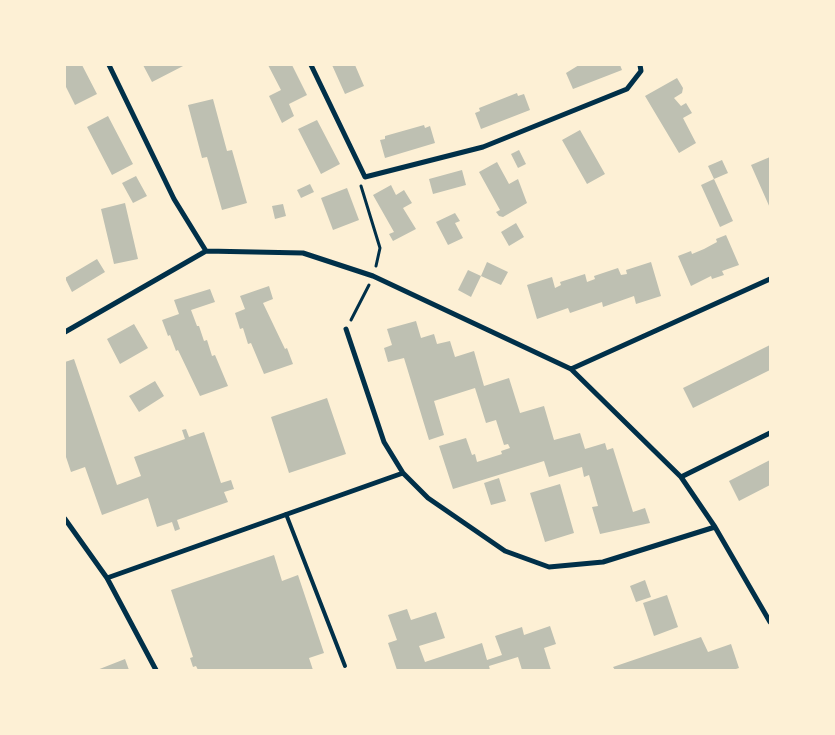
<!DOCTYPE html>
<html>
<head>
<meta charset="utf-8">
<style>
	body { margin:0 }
	#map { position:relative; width:835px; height:735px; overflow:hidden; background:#fdf0d5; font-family:"Libre Baskerville",serif }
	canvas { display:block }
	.frame { position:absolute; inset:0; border:66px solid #fdf0d5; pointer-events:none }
</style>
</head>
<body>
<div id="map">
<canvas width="835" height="735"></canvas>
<div class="frame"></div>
</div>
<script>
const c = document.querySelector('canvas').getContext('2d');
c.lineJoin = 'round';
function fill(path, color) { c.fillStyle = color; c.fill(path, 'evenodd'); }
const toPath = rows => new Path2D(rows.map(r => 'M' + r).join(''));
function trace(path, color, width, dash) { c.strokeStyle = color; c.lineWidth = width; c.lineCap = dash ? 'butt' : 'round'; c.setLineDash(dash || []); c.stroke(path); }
fill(toPath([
	[65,65,82,65,97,94,75,105,65,85],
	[143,65,185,65,152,82],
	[268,65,292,65,307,95,289,104,294,116,282,123,269,96,281,90],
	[332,65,355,65,364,86,345,94],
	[579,65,620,65,622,70,573,89,566,73],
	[677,78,683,88,682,93,674,98,681,106,686,103,692,113,683,118,696,143,679,153,645,96],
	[517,93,518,96,524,94,530,110,481,129,475,113,480,111,479,108],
	[213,99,227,151,232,150,247,203,222,210,207,157,202,158,188,105],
	[108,116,133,164,112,175,87,127],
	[317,120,340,164,321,174,298,129],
	[424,125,425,128,430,126,435,143,385,158,380,140,385,139,385,136],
	[580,130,605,174,587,184,562,140],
	[519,150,526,164,518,168,511,154],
	[770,157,770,208,751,165],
	[722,160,728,173,714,179,708,166],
	[497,162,509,184,518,179,527,203,503,217,499,216,496,212,500,210,479,172],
	[462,170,466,185,433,194,429,179],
	[136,176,147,196,133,203,122,183],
	[714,179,733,221,720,227,701,185],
	[310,184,314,192,301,198,297,190],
	[391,185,396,195,404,190,412,203,403,208,416,229,393,241,389,234,394,232,373,195],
	[347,188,359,220,333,230,321,198],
	[125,203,138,259,114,264,101,209],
	[283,204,286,216,275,219,272,206],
	[455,213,460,221,455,223,463,238,448,245,436,222],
	[516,223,524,237,509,246,501,232],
	[726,235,739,265,722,271,724,275,712,279,711,276,691,286,678,256,691,251,692,254,704,249,717,242,716,239],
	[97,259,105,272,72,292,65,278],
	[487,262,508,272,501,285,481,276,471,297,458,290,468,270,481,276],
	[651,262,661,296,636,304,634,296,603,307,602,302,570,313,568,308,537,319,527,285,552,277,555,288,561,285,560,282,585,274,587,282,595,279,594,276,618,268,621,275,627,274,626,270],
	[269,286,273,299,263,303,285,349,287,348,293,364,264,374,251,343,248,344,243,328,240,329,235,313,245,309,240,296],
	[210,289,215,302,191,310,197,326,199,326,204,341,207,340,212,356,215,355,228,386,200,396,178,350,176,351,170,335,168,336,162,320,179,314,174,300],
	[416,321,421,338,434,334,437,344,450,341,455,357,474,351,484,386,509,378,520,413,544,406,554,440,580,433,585,449,605,443,607,450,613,448,633,512,645,508,650,523,600,534,592,507,598,506,589,475,584,477,582,467,549,477,544,461,453,489,439,446,466,438,472,455,475,454,477,462,502,454,501,451,510,448,508,444,504,445,496,420,486,423,475,388,434,401,444,435,429,440,404,358,388,362,384,348,392,345,387,329],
	[134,324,148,348,120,364,107,339],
	[770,345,770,370,693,408,683,388],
	[74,359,117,485,141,476,134,457,185,439,182,430,186,429,189,437,204,432,221,483,231,480,234,489,224,492,228,502,177,520,180,529,175,531,172,522,157,527,148,498,102,515,85,467,71,472,65,454,65,362],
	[155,381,164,396,139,412,129,396],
	[327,398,346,454,289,473,271,417],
	[770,460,770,485,739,501,729,481],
	[499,478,506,501,491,505,484,483],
	[560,484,574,533,545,542,530,493],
	[274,555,282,581,298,575,324,653,309,658,313,670,198,670,196,666,193,667,190,658,193,657,171,590],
	[645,580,651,597,636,602,630,586],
	[667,595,678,627,654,636,643,603],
	[407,609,411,620,436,612,445,638,419,646,425,662,482,643,487,660,502,655,495,636,522,627,524,635,550,626,556,644,544,648,551,670,522,670,518,657,489,666,490,670,397,670,388,643,397,640,388,615],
	[701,637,708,652,731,644,739,668,733,670,615,670,613,667],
	[125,659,129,670,97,670]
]), '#bec0b2');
trace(toPath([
	[361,186,380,248,376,266],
	[351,320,369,285]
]), '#003049', 3);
trace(toPath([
	[286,514,345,666]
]), '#003049', 4);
trace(toPath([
	[109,65,174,199,206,251],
	[311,65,365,177,483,147,627,89,641,71,640,65],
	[346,329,384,442,403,473,428,498,505,551,549,567,603,562,715,527],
	[65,332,206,251,303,253,373,276,571,369,681,477,715,527,770,622],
	[571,369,770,279],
	[681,477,770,433],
	[65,519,107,578,156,670],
	[107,578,403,473]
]), '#003049', 5);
</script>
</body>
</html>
